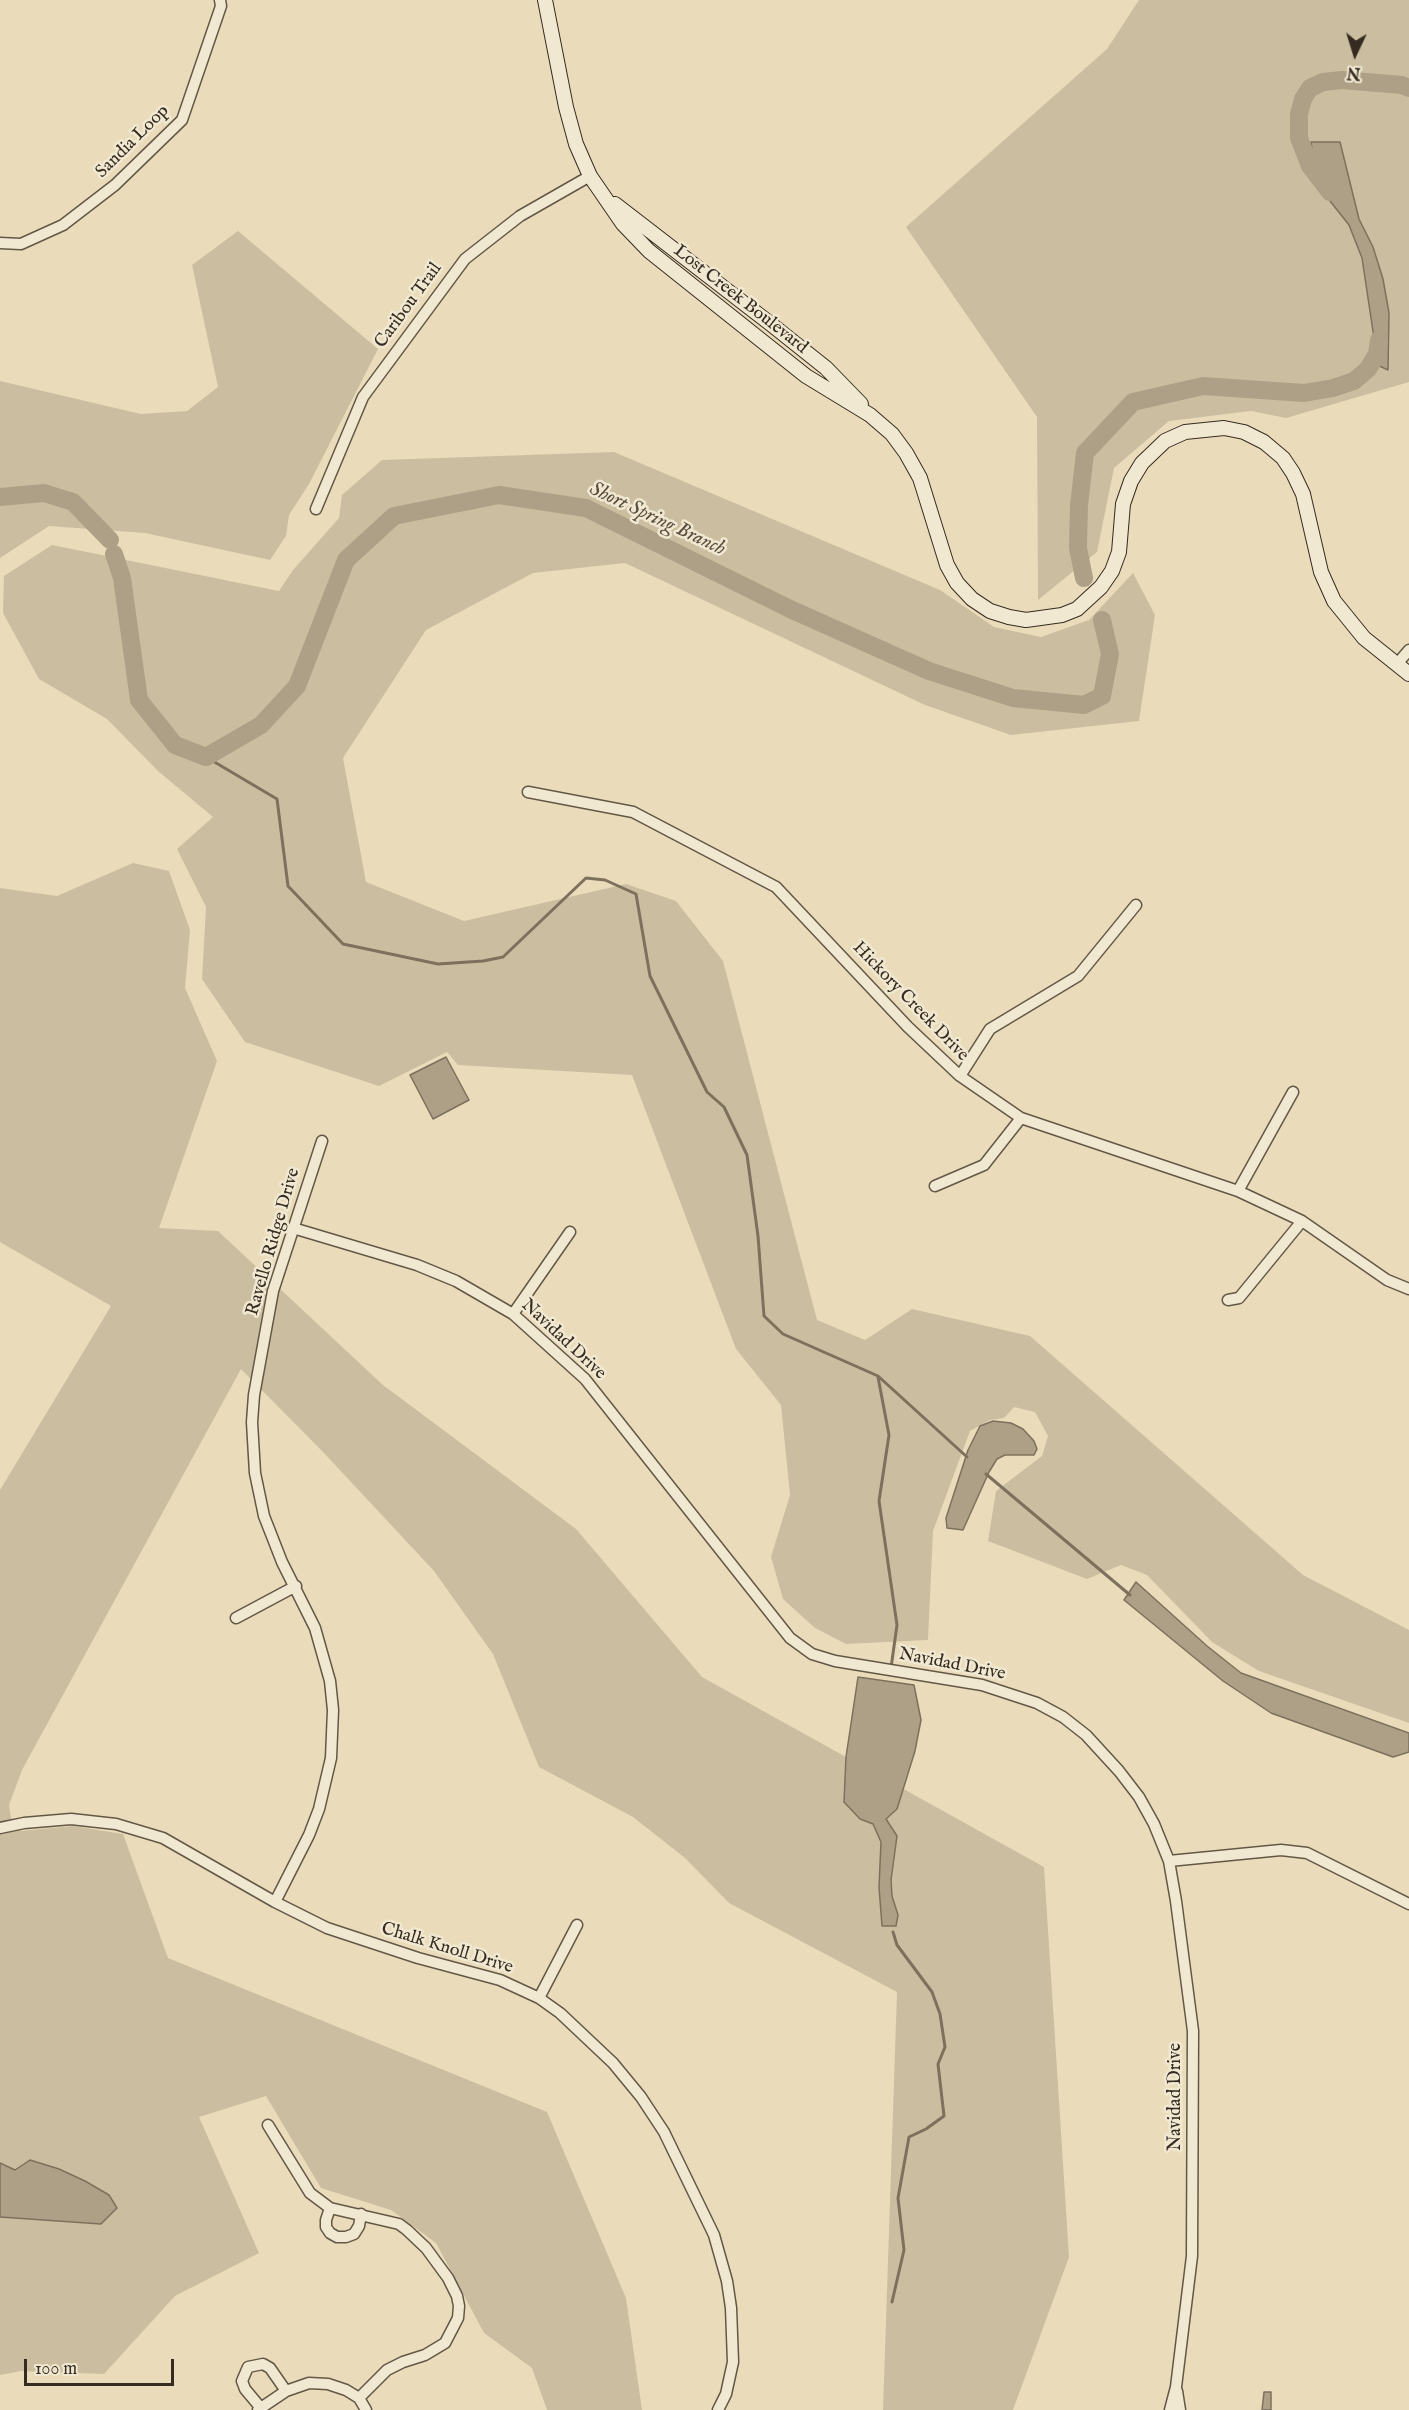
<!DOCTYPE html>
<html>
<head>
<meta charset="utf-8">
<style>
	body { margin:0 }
	#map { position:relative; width:1409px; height:2410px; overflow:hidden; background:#eadcba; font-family:"IM FELL English",serif }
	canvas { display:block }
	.north { position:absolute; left:1325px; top:24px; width:60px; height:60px; -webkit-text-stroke:4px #f1e8d2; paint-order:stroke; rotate:184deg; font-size:16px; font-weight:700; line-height:24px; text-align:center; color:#362b20 }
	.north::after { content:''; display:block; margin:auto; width:21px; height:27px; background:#362b20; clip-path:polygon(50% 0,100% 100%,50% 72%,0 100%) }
	.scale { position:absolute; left:24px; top:2359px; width:150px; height:27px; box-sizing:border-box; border:3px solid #362b20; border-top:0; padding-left:8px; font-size:18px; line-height:21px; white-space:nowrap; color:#362b20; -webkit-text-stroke:4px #f1e8d2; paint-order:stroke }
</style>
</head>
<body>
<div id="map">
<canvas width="1409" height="2410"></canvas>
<div class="north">N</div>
<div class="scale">100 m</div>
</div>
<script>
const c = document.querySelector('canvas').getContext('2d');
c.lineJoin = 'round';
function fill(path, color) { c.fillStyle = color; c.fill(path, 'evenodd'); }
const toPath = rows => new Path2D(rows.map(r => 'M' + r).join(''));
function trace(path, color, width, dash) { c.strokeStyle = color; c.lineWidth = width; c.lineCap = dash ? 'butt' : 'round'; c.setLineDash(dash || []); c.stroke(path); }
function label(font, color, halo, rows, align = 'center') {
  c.font = font + ' "IM FELL English",serif'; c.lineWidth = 5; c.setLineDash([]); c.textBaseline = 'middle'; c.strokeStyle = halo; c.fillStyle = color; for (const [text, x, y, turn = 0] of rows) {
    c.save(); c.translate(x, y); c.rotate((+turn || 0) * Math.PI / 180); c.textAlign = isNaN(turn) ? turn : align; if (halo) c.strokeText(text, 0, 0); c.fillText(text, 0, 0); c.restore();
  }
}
fill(toPath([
	[1139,0,1409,0,1409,382,1286,418,1251,411,1169,421,1114,468,1097,552,1038,600,1037,417,906,227,1107,49],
	[238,231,378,349,309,484,289,515,286,536,270,560,145,533,49,526,0,558,0,381,141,414,187,411,218,387,192,265],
	[614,452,940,590,994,627,1041,637,1089,620,1133,573,1155,615,1139,721,1011,735,925,705,625,563,533,573,426,630,343,758,366,882,464,921,626,884,676,901,723,961,817,1320,865,1340,912,1309,1030,1336,1303,1575,1409,1630,1409,1723,1259,1671,1212,1642,1147,1575,1121,1565,1087,1579,988,1541,996,1491,1042,1456,1048,1436,1035,1412,1014,1407,1004,1418,990,1420,970,1431,933,1531,928,1640,846,1644,815,1628,783,1599,771,1557,790,1495,781,1405,736,1349,632,1075,458,1065,447,1052,379,1086,245,1042,202,979,206,907,177,849,213,817,158,771,107,719,39,679,3,613,4,576,52,545,279,591,293,570,339,518,342,495,382,460],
	[133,863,169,871,190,930,185,988,217,1061,159,1228,218,1231,383,1385,576,1529,702,1677,1044,1867,1069,2257,1013,2410,883,2410,897,1992,729,1903,685,1858,633,1817,539,1767,493,1654,434,1571,323,1452,241,1369,22,1770,9,1805,11,1818,21,1831,73,1826,123,1834,168,1958,547,2112,626,2298,642,2410,547,2410,532,2368,484,2333,436,2243,391,2210,321,2188,266,2096,199,2117,259,2253,175,2296,104,2374,21,2371,0,2375,0,1490,111,1306,0,1242,0,888,57,896]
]), '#cbbea0');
const water = toPath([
	[1311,142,1340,142,1359,219,1373,247,1383,279,1389,313,1388,370,1371,362,1374,338,1362,258,1349,225,1330,201,1315,172,1311,142],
	[446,1057,469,1100,433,1119,410,1075,446,1057],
	[993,1421,1011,1423,1023,1429,1034,1441,1037,1449,1034,1455,1005,1455,997,1459,989,1472,963,1530,947,1528,946,1518,968,1450,980,1426,993,1421],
	[1136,1582,1207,1646,1241,1673,1409,1733,1409,1752,1393,1757,1271,1713,1223,1681,1124,1600,1136,1582],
	[858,1677,914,1685,921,1720,915,1751,897,1809,886,1819,897,1836,891,1880,892,1896,898,1915,896,1926,882,1926,879,1887,881,1842,873,1824,860,1819,844,1802,846,1757,858,1677],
	[30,2160,59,2169,85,2181,109,2195,117,2208,101,2224,0,2217,0,2163,15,2170,30,2160],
	[1264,2392,1271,2392,1271,2410,1262,2410,1264,2392]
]);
fill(water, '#ada086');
trace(water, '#7d715d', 1.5);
trace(toPath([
	[206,757,277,799,288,886,343,944,438,964,483,961,503,957,586,878,605,880,636,894,650,976,707,1092,724,1107,747,1155,758,1236,764,1316,783,1334,878,1376,967,1457],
	[878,1377,889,1435,879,1501,897,1625,891,1668],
	[986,1474,1130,1595],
	[892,2302,904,2250,898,2198,909,2137,926,2129,944,2116,938,2064,945,2047,940,2014,932,1992,897,1945,893,1932]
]), '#7d715d', 3);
trace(toPath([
	[1330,192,1310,166,1299,138,1299,114,1303,99,1310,88,1323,82,1342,80,1402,85,1409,88],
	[0,497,44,493,73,502,110,540],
	[114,554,122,578,139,700,175,745,206,757,261,725,297,686,346,560,394,516,499,495,586,508,790,609,929,671,1013,698,1084,705,1102,696,1110,654,1102,620],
	[1084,578,1078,548,1079,505,1085,453,1133,402,1203,386,1304,393,1333,388,1354,381,1368,369,1377,354,1379,340]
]), '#ada086', 18);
const street = toPath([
	[0,243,21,244,63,225,115,185,182,120,221,6,220,0],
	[316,509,363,397,465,259,520,216,590,176],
	[1397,664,1409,650],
	[528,792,633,812,776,887,908,1027,960,1076,1021,1118,1238,1191,1302,1221,1387,1280,1409,1289],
	[960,1076,990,1029,1078,976,1136,905],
	[935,1186,984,1165,1021,1118],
	[1238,1191,1293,1092],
	[293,1228,417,1265,456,1281,513,1314,585,1379,790,1638,812,1654,835,1661,982,1685,1037,1703,1063,1717,1086,1735,1119,1771,1139,1797,1154,1824,1169,1861,1176,1901,1193,2031,1192,2256,1176,2387,1170,2410],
	[1228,1300,1239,1298,1302,1221],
	[513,1314,570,1232],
	[236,1618,296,1586],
	[0,1828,24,1823,71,1819,116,1824,163,1838,275,1902,327,1928,418,1958,500,1980,539,1998,560,2013,613,2063,641,2097,664,2132,714,2235,727,2281,731,2308,733,2362,726,2394,718,2410],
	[1169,1861,1281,1850,1307,1853,1409,1904],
	[275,1902,309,1835,319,1809,331,1758,333,1710,330,1681,315,1628,282,1562,264,1516,255,1473,252,1422,254,1395,273,1291,322,1141],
	[539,1998,577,1925],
	[268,2125,310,2193,330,2208,399,2224,407,2230,426,2248,448,2278,457,2296,459,2306,458,2318,445,2343,425,2355,403,2362,387,2370,359,2398],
	[330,2208,326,2220,326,2227,330,2233,337,2237,346,2237,354,2234,359,2226,361,2214],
	[1177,2391,1180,2410],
	[260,2407,245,2389,242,2381,248,2367,263,2364,270,2368,286,2391],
	[258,2410,286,2391,309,2383,328,2384,346,2390,359,2398,366,2410]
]);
const secondary = toPath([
	[545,0,566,107,576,144,590,176,623,224,649,251,806,376,870,415,892,434,906,453,920,478,947,565,957,583,972,599,990,611,1009,617,1026,620,1062,615,1077,609,1101,587,1112,571,1119,552,1123,504,1131,481,1142,463,1165,441,1185,432,1224,428,1244,432,1264,442,1283,458,1293,473,1303,494,1321,572,1334,601,1364,638,1409,674],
	[615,204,772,325,826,368,861,404]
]);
trace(street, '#635746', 13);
trace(secondary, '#362b20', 16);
trace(street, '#f1e8d2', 10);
trace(secondary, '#f1e8d2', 14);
label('18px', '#362b20', '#f1e8d2', [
	["Sandia Loop",133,142,-45],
	["Lost Creek Boulevard",740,300,38],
	["Caribou Trail",409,306,-54],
	["Hickory Creek Drive",910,1002,46],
	["Ravello Ridge Drive",274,1242,-74],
	["Navidad Drive",563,1340,43],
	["Navidad Drive",952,1665,11],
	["Chalk Knoll Drive",447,1949,17],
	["Navidad Drive",1176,2097,-90]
]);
label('italic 20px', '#5a4e3f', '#f1e8d2', [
	["Short Spring Branch",657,520,25]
]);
</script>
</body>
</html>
